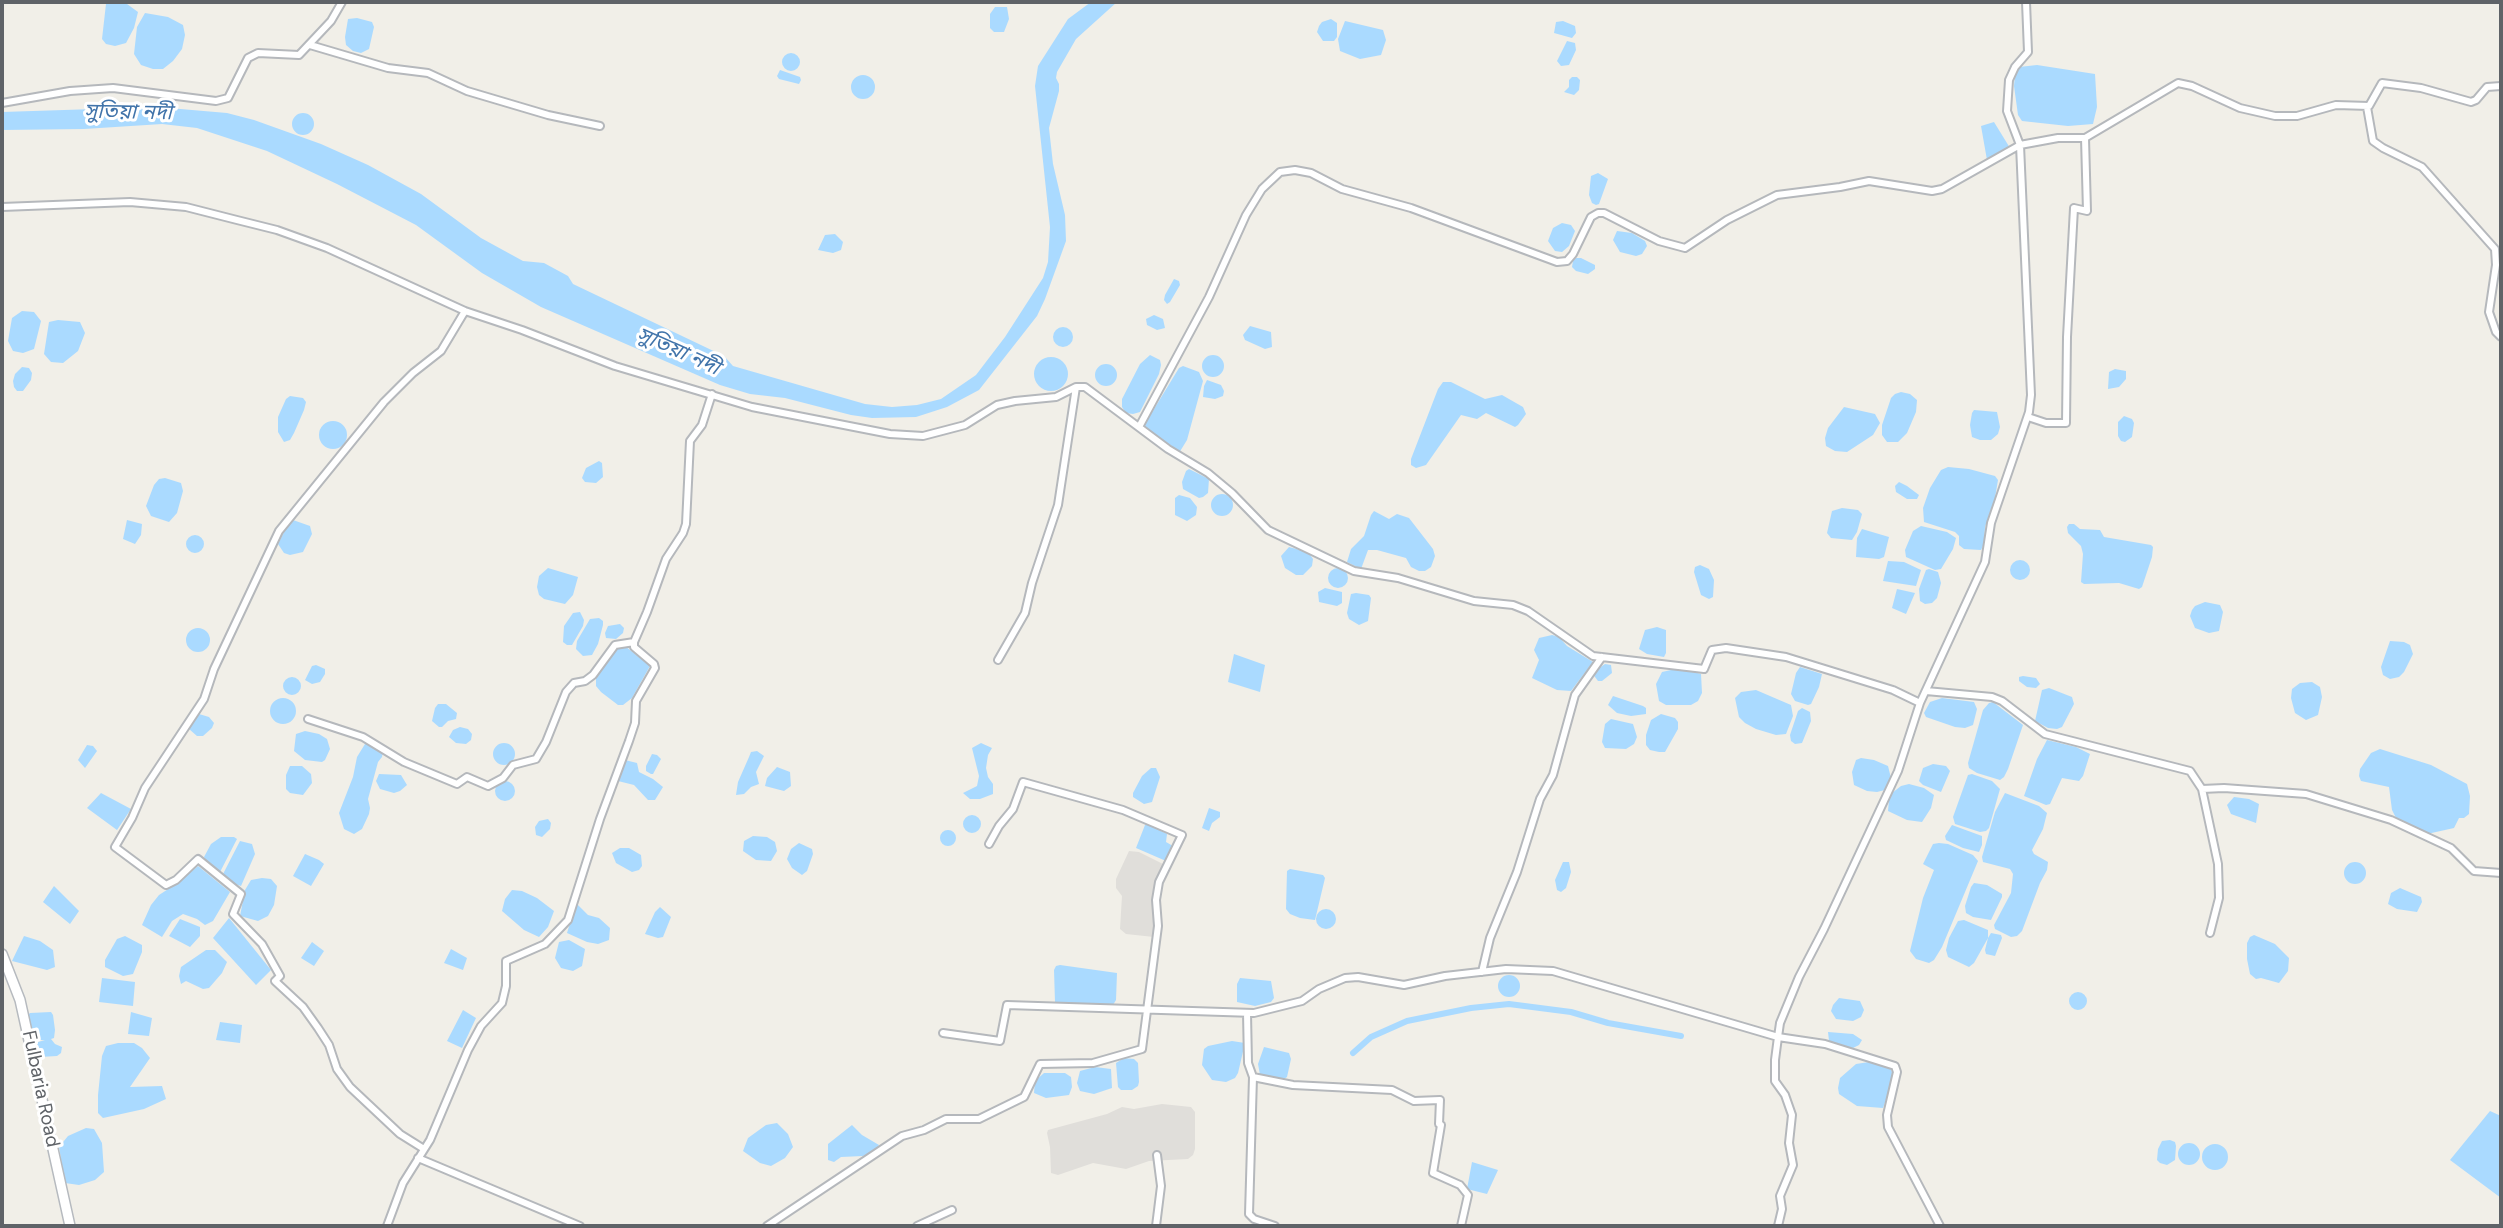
<!DOCTYPE html>
<html>
<head>
<meta charset="utf-8">
<style>
	body { margin:0 }
	#map { position:relative; width:2503px; height:1228px; overflow:hidden; background:#f1efe8; font-family:"DM Sans",sans-serif }
	canvas { display:block }
	.frame { position:absolute; inset:0; border:4px solid #5f6368; pointer-events:none }
</style>
</head>
<body>
<div id="map">
<canvas width="2503" height="1228"></canvas>
<div class="frame"></div>
</div>
<script>
const c = document.querySelector('canvas').getContext('2d');
c.lineJoin = 'round';
function fill(path, color) { c.fillStyle = color; c.fill(path, 'evenodd'); }
const toPath = rows => new Path2D(rows.map(r => 'M' + r).join(''));
function trace(path, color, width, dash) { c.strokeStyle = color; c.lineWidth = width; c.lineCap = dash ? 'butt' : 'round'; c.setLineDash(dash || []); c.stroke(path); }
function label(font, color, halo, rows, align = 'center') {
  c.font = font + ' "DM Sans","Noto Sans Bengali",sans-serif'; c.lineWidth = 6; c.setLineDash([]); c.textBaseline = 'middle'; c.strokeStyle = halo; c.fillStyle = color; for (const [text, x, y, turn = 0] of rows) {
    c.save(); c.translate(x, y); c.rotate((+turn || 0) * Math.PI / 180); c.textAlign = isNaN(turn) ? turn : align; if (halo) c.strokeText(text, 0, 0); c.fillText(text, 0, 0); c.restore();
  }
}
fill(toPath([
	[1129,851,1139,852,1165,865,1158,876,1154,904,1154,937,1126,934,1120,929,1122,896,1116,888,1116,879],
	[1162,1104,1191,1107,1195,1112,1195,1149,1193,1155,1188,1159,1149,1161,1126,1169,1093,1163,1058,1175,1051,1173,1050,1147,1047,1133,1048,1130,1107,1114,1122,1107,1134,1109]
]), '#e0deda');
fill(toPath([
	[111,2,127,4,138,12,134,28,126,43,115,46,106,44,102,39,106,4],
	[1091,2,1117,2,1076,39,1057,72,1056,78,1059,84,1059,91,1049,128,1053,164,1065,215,1066,241,1045,299,1037,316,979,390,947,407,916,417,872,418,851,415,785,398,750,394,720,385,541,307,482,273,416,225,337,184,267,151,197,128,162,124,84,129,2,130,2,112,157,107,227,113,254,120,321,144,368,165,421,194,481,238,523,261,544,263,568,276,573,284,724,356,733,366,865,404,892,407,917,405,941,399,976,375,1005,337,1043,278,1048,262,1050,227,1035,86,1038,66,1068,19],
	[995,7,1007,7,1009,19,1004,32,994,32,990,28,990,14],
	[145,13,168,17,183,25,185,35,182,49,173,61,163,69,153,69,141,65,134,54,137,27],
	[357,18,372,22,374,27,369,49,361,53,353,51,346,45,345,37,348,19],
	[1331,19,1337,23,1337,37,1334,41,1323,41,1317,32,1319,26,1322,22],
	[1345,21,1383,30,1386,40,1381,55,1360,59,1340,51,1338,39],
	[1563,21,1575,26,1576,33,1572,38,1554,33,1556,22],
	[1567,41,1575,43,1576,50,1569,65,1561,66,1557,61],
	'782 62a9 9 0 1 1 18 0a9 9 0 1 1-18 0Z',
	[2037,65,2095,74,2097,107,2093,124,2068,126,2022,121,2018,115,2014,86,2015,75,2019,67],
	[780,70,800,77,801,80,799,84,779,79,777,76],
	'851 87a12 12 0 1 1 24 0a12 12 0 1 1-24 0Z',
	[1572,77,1577,77,1580,80,1579,90,1574,95,1564,92,1569,87,1569,80],
	'292 124a11 11 0 1 1 22 0a11 11 0 1 1-22 0Z',
	[1994,122,2010,148,1987,160,1981,126],
	[1598,173,1608,179,1599,204,1596,205,1592,203,1589,195,1591,176],
	[1562,223,1571,225,1575,231,1569,246,1562,252,1555,251,1548,241,1553,228],
	[1617,231,1632,233,1645,241,1647,246,1642,254,1636,256,1620,252,1613,240],
	[835,234,843,242,841,250,833,253,818,250,825,235],
	[1576,258,1581,258,1595,265,1595,269,1588,274,1576,271,1572,267,1573,261],
	[1174,279,1179,281,1180,285,1170,302,1167,304,1164,300,1165,295],
	[22,311,34,312,41,321,34,349,23,353,13,351,8,341,12,318],
	[1154,315,1163,319,1165,328,1157,330,1147,325,1146,319],
	[58,320,80,322,85,333,78,351,63,363,51,362,44,354,49,322],
	[1250,326,1271,332,1272,347,1265,349,1245,340,1243,335],
	'1053 337a10 10 0 1 1 20 0a10 10 0 1 1-20 0Z',
	[1150,355,1160,360,1161,365,1159,374,1140,412,1133,414,1126,413,1122,407,1122,399,1140,364],
	'1202 366a11 11 0 1 1 22 0a11 11 0 1 1-22 0Z',
	'1034 374a17 17 0 1 1 34 0a17 17 0 1 1-34 0Z',
	'1095 375a11 11 0 1 1 22 0a11 11 0 1 1-22 0Z',
	[1183,366,1199,372,1203,381,1187,440,1179,453,1143,427,1179,368],
	[22,367,29,368,32,373,31,380,23,391,17,391,14,387,13,381,15,374],
	[2115,369,2126,371,2126,379,2119,387,2108,389,2109,372],
	[1207,380,1221,385,1224,391,1223,396,1215,399,1203,397,1204,386],
	[1443,382,1451,382,1485,399,1502,395,1523,407,1526,414,1518,425,1515,427,1486,413,1477,419,1461,415,1426,465,1416,468,1411,465,1411,459,1438,389],
	[1901,392,1910,394,1917,400,1916,412,1907,433,1898,442,1887,442,1882,435,1882,425,1891,398,1895,394],
	[290,396,303,398,306,402,304,410,294,433,290,440,284,442,278,432,278,417,286,399],
	[1844,407,1875,414,1880,423,1873,435,1847,452,1835,451,1826,446,1825,438,1828,428],
	[1974,410,1997,412,2000,427,1998,434,1991,440,1980,440,1972,437,1970,425,1972,413],
	[2124,416,2132,419,2134,423,2132,437,2125,442,2121,441,2118,436,2118,422],
	'319 435a14 14 0 1 1 28 0a14 14 0 1 1-28 0Z',
	[599,461,602,463,603,477,596,483,585,482,582,478,586,468],
	[1948,467,1969,469,1995,476,1998,480,1995,498,1985,527,1984,544,1981,550,1964,549,1959,545,1959,536,1955,532,1924,522,1923,508,1930,488,1941,470],
	[1189,469,1209,479,1208,493,1203,497,1199,498,1183,489,1182,482,1186,471],
	[165,478,181,483,183,491,177,513,169,522,151,516,146,506,154,485,159,479],
	[1899,482,1907,486,1919,495,1917,499,1907,499,1896,492,1895,486],
	'1211 505a11 11 0 1 1 22 0a11 11 0 1 1-22 0Z',
	[1179,495,1190,498,1197,507,1196,515,1187,521,1175,515,1175,498],
	[1842,508,1858,510,1862,514,1857,532,1852,540,1831,538,1827,533,1832,511],
	[1374,511,1389,519,1397,514,1409,518,1433,549,1435,556,1431,567,1425,571,1419,571,1411,567,1406,558,1377,550,1368,550,1361,569,1347,562,1351,549,1364,536,1371,515],
	[127,520,142,524,141,535,135,544,123,539],
	[293,520,310,526,312,534,303,552,290,555,284,553,278,544,286,528],
	[2069,524,2074,524,2080,529,2100,530,2104,537,2151,545,2153,547,2152,557,2142,587,2139,589,2119,583,2084,584,2081,582,2083,554,2081,546,2068,533,2067,527],
	[1921,526,1947,532,1956,538,1953,549,1941,569,1935,570,1906,557,1905,550,1913,531],
	[1862,529,1889,537,1884,557,1879,559,1856,557,1857,538],
	'186 544a9 9 0 1 1 18 0a9 9 0 1 1-18 0Z',
	[1289,547,1308,552,1313,559,1312,566,1303,575,1296,575,1285,568,1281,556],
	'2010 570a10 10 0 1 1 20 0a10 10 0 1 1-20 0Z',
	[1888,561,1904,562,1921,570,1916,586,1883,581],
	[1700,565,1709,569,1714,580,1713,597,1709,599,1701,595,1694,572,1695,567],
	[548,568,578,577,573,595,565,604,544,599,539,595,537,587,539,576],
	'1328 578a10 10 0 1 1 20 0a10 10 0 1 1-20 0Z',
	[1929,569,1938,572,1941,583,1937,598,1932,603,1925,604,1920,601,1919,589,1926,570],
	[1325,588,1342,592,1342,603,1337,606,1319,602,1318,592],
	[1897,589,1915,593,1906,614,1892,608],
	[1356,593,1369,595,1371,598,1368,621,1359,625,1349,619,1347,613,1351,594],
	[2205,602,2220,605,2223,612,2219,631,2209,633,2195,628,2190,616,2192,610,2195,606],
	[580,612,584,620,583,626,572,645,567,645,563,642,564,626,573,613],
	[599,618,603,621,603,625,598,644,592,655,583,656,576,649,577,641,590,619],
	[620,624,624,628,623,633,616,639,606,638,605,633,608,626],
	[1657,627,1666,630,1666,653,1664,657,1647,654,1639,649,1645,630],
	'186 640a12 12 0 1 1 24 0a12 12 0 1 1-24 0Z',
	[1552,635,1559,637,1567,646,1593,662,1571,691,1557,690,1532,678,1539,660,1534,650,1539,638],
	[2390,641,2404,642,2410,645,2413,654,2404,672,2399,677,2390,679,2383,675,2381,667],
	[625,646,650,666,632,698,623,705,618,705,601,692,596,686,596,678,597,673,616,648],
	[1234,654,1265,665,1260,692,1228,682],
	[1605,664,1611,665,1612,673,1602,681,1598,681,1592,673],
	[316,665,325,669,325,674,320,682,312,684,305,680,312,666],
	[1800,667,1822,674,1819,687,1811,704,1808,705,1795,701,1791,694,1796,673],
	[1680,668,1701,674,1702,693,1698,701,1691,705,1666,705,1659,701,1656,684,1662,672],
	[2023,676,2036,678,2040,684,2036,688,2027,687,2019,681,2019,677],
	'283 686a9 9 0 1 1 18 0a9 9 0 1 1-18 0Z',
	[2312,682,2320,687,2322,697,2318,715,2306,720,2295,713,2291,698,2292,689,2300,683],
	[2049,688,2072,697,2074,704,2062,727,2057,729,2048,728,2035,721,2042,690],
	[1756,690,1791,705,1793,716,1786,734,1776,735,1756,729,1745,723,1739,717,1735,698,1741,692],
	[1613,696,1643,706,1646,708,1646,714,1631,716,1617,713,1608,705],
	[1942,698,1974,702,1977,709,1973,725,1965,728,1955,727,1926,717,1924,713,1930,702],
	'270 711a13 13 0 1 1 26 0a13 13 0 1 1-26 0Z',
	[1993,702,2023,725,2008,769,2004,777,2000,780,1977,773,1969,768,1968,763,1983,710,1989,703],
	[438,704,446,704,457,713,456,719,448,721,442,727,439,727,432,721,435,708],
	[1802,708,1810,712,1811,721,1802,743,1795,744,1791,741,1790,735,1798,711],
	[199,714,209,717,214,723,212,728,203,736,197,736,189,729],
	[1661,714,1675,718,1678,722,1678,729,1665,752,1659,752,1650,750,1646,745,1646,735,1651,720],
	[1611,719,1633,724,1637,737,1634,744,1626,749,1605,748,1602,742,1605,724],
	[460,727,468,729,472,734,471,740,466,744,456,743,449,737,453,730],
	[305,731,319,734,327,739,330,749,325,760,322,762,305,760,294,751,296,734],
	[2047,740,2076,747,2090,754,2083,776,2079,781,2062,778,2050,804,2046,805,2024,796,2037,759],
	'493 754a11 11 0 1 1 22 0a11 11 0 1 1-22 0Z',
	[981,743,992,748,988,755,986,768,988,777,993,784,993,794,980,799,970,799,963,793,977,786,979,776,972,748],
	[365,744,371,744,383,752,382,757,378,762,368,799,370,808,369,814,362,829,354,834,344,829,339,813,353,777,357,757],
	[87,745,93,746,97,751,85,768,78,760],
	[2380,749,2431,765,2467,784,2470,796,2469,814,2464,818,2459,818,2454,828,2427,834,2396,818,2392,810,2389,787,2361,781,2359,776,2360,769,2371,753],
	[757,751,764,756,756,772,759,784,751,787,744,794,736,795,738,782,749,757,751,752],
	[652,754,657,755,661,759,653,774,651,774,646,771,646,766],
	[1861,758,1874,760,1888,766,1891,778,1885,790,1877,792,1867,791,1854,785,1852,772,1856,760],
	[625,760,637,763,639,772,653,779,663,787,655,800,648,800,634,785,618,781],
	[1933,764,1946,766,1950,771,1941,792,1923,785,1919,781,1923,768],
	[290,766,302,766,311,774,312,783,303,795,290,793,286,789,286,775],
	[777,767,790,772,791,786,784,791,765,786,767,778],
	[1151,768,1156,768,1160,777,1152,802,1144,804,1133,797,1133,793,1142,776],
	[379,774,401,775,407,785,400,791,394,793,380,789,376,781],
	[1972,774,1992,781,2000,789,1989,828,1986,831,1980,832,1955,824,1953,817,1968,775],
	'495 791a10 10 0 1 1 20 0a10 10 0 1 1-20 0Z',
	[1909,784,1924,788,1934,795,1931,808,1922,822,1907,820,1888,811,1889,800,1892,793,1901,786],
	[101,793,131,809,117,830,87,808],
	[2005,793,2039,806,2047,813,2043,829,2032,850,2034,854,2048,862,2047,870,2040,883,2022,931,2017,936,2011,937,1995,929,1994,925,2011,893,2013,874,2010,869,1983,862,1982,857,1995,812],
	[2234,797,2249,799,2259,804,2256,823,2231,814,2227,805],
	[1209,808,1220,812,1220,817,1212,823,1209,831,1202,828],
	'963 824a9 9 0 1 1 18 0a9 9 0 1 1-18 0Z',
	[548,819,551,823,550,829,542,837,536,835,535,827,539,821],
	[1148,824,1167,834,1166,842,1173,846,1166,861,1136,848,1145,825],
	[1952,825,1982,836,1982,845,1979,852,1963,848,1946,840,1945,836],
	'940 838a8 8 0 1 1 16 0a8 8 0 1 1-16 0Z',
	[753,836,767,837,775,842,777,851,771,861,756,860,743,851,744,841],
	[221,837,234,837,237,839,219,874,208,866,204,857,211,844],
	[240,841,252,844,255,854,241,886,232,883,223,874],
	[799,843,812,849,813,854,807,871,802,875,792,868,787,859,791,849],
	[1939,843,1948,844,1973,855,1978,861,1942,947,1934,960,1929,963,1916,959,1910,951,1923,898,1934,870,1923,864,1933,844],
	[620,848,629,848,641,855,642,866,639,870,632,872,616,863,612,853],
	[305,854,319,860,324,864,311,886,293,876],
	'2344 873a11 11 0 1 1 22 0a11 11 0 1 1-22 0Z',
	[1563,862,1569,862,1571,872,1566,888,1561,892,1557,890,1555,880],
	[198,866,230,892,213,921,205,925,197,919,183,914,172,921,162,937,142,925,151,905,159,895,176,884],
	[1290,869,1323,875,1325,878,1315,920,1300,918,1290,914,1286,909,1287,871],
	[262,878,271,879,277,886,274,905,268,916,258,921,240,916,245,890,251,880],
	[1974,883,1987,885,2002,894,2002,897,1991,920,1973,917,1966,913,1965,906,1971,887],
	[54,886,79,911,70,924,43,902],
	[2400,888,2421,897,2422,902,2417,912,2397,909,2388,904,2391,893],
	[512,890,522,891,537,898,554,911,548,927,539,937,524,930,502,911,505,899],
	[576,903,588,915,599,918,610,928,609,940,598,944,587,942,567,933],
	[660,907,671,917,663,937,658,938,645,934,655,912],
	'1316 919a10 10 0 1 1 20 0a10 10 0 1 1-20 0Z',
	[229,918,271,970,256,985,213,938],
	[180,919,200,927,200,936,190,947,169,936],
	[1964,920,1988,930,1988,938,1991,933,2001,935,2002,938,1995,956,1986,954,1985,950,1988,938,1974,963,1969,967,1948,957,1946,950,1949,938,1958,921],
	[2254,935,2275,944,2289,958,2288,971,2279,983,2261,978,2256,979,2250,974,2247,959,2247,943,2250,937],
	[24,936,40,941,53,950,55,967,47,970,12,961],
	[125,936,142,945,142,952,133,974,123,976,105,967,105,960,117,939],
	[569,940,585,949,582,966,573,971,561,968,555,958,559,942],
	[312,942,324,951,314,966,301,958],
	[451,949,467,958,463,970,444,963],
	[206,950,215,950,227,962,222,973,209,988,203,989,186,981,181,984,179,976,181,967],
	[1060,965,1117,973,1116,1000,1113,1005,1057,1004,1055,1002,1054,970,1056,966],
	'1498 986a11 11 0 1 1 22 0a11 11 0 1 1-22 0Z',
	[102,978,135,982,133,1006,99,1002],
	[1240,978,1271,981,1274,998,1271,1002,1255,1006,1237,1002,1237,984],
	'2069 1001a9 9 0 1 1 18 0a9 9 0 1 1-18 0Z',
	[1839,998,1860,1001,1864,1010,1861,1017,1853,1021,1836,1019,1831,1011,1833,1005],
	[463,1010,476,1018,462,1048,447,1041],
	[51,1012,53,1015,55,1030,54,1038,51,1039,55,1044,62,1047,61,1053,57,1056,40,1057,35,1055,32,1048,38,1042,45,1040,35,1040,26,1017,30,1013],
	[131,1012,152,1018,149,1036,128,1034],
	[220,1022,242,1025,240,1043,216,1040],
	[1828,1032,1853,1034,1862,1040,1859,1045,1853,1048,1846,1047,1829,1041],
	[1232,1041,1245,1043,1238,1073,1235,1078,1226,1082,1212,1080,1202,1065,1204,1049,1208,1046],
	[118,1043,134,1043,142,1048,150,1058,130,1087,162,1086,166,1099,144,1109,103,1118,98,1113,98,1095,102,1056,106,1046],
	[1264,1047,1289,1053,1291,1059,1287,1077,1284,1079,1260,1075,1258,1064],
	[1124,1058,1134,1059,1138,1063,1139,1082,1138,1086,1132,1090,1121,1090,1118,1087,1116,1063],
	[1869,1062,1890,1068,1892,1072,1891,1086,1883,1108,1857,1106,1839,1094,1838,1088,1840,1078,1856,1064],
	[1095,1067,1111,1069,1112,1088,1094,1094,1080,1091,1077,1083,1080,1071],
	[1044,1073,1065,1073,1071,1077,1072,1087,1069,1095,1046,1098,1034,1093,1035,1081],
	[2490,1111,2501,1116,2501,1198,2450,1160],
	[777,1123,788,1134,793,1147,785,1158,771,1166,760,1163,743,1151,748,1138,766,1125],
	[852,1125,862,1135,879,1145,876,1150,863,1156,841,1157,834,1162,828,1160,828,1144],
	[86,1128,94,1129,102,1143,104,1172,95,1180,79,1185,65,1183,59,1147,68,1136],
	[2170,1140,2175,1142,2176,1146,2175,1160,2167,1165,2160,1163,2157,1160,2158,1149,2162,1141],
	'2178 1154a11 11 0 1 1 22 0a11 11 0 1 1-22 0Z',
	'2202 1157a13 13 0 1 1 26 0a13 13 0 1 1-26 0Z',
	[1472,1162,1498,1170,1487,1194,1467,1189]
]), '#aadaff');
trace(toPath([
	[1353,1053,1371,1037,1407,1021,1471,1008,1509,1004,1571,1012,1608,1023,1681,1036]
]), '#aadaff', 6);
const street = toPath([
	[310,45,388,68,428,73,467,91,548,115,600,126],
	[2,103,70,91,113,88,216,101,228,98,248,58,258,53,299,55,331,21,342,2],
	[2367,107,2373,141,2383,148,2422,167,2495,249,2496,265,2489,312,2496,332,2501,337],
	[2,207,130,202,186,207,237,220,277,230,327,248,465,311,522,330,615,366,752,407,890,434,923,436,965,425,997,405,1015,401,1056,397,1076,387,1085,387,1168,449,1208,473,1232,493,1268,530,1354,571,1398,578,1474,601,1513,605,1528,611,1593,656,1704,669,1712,650,1726,648,1786,657,1893,690,1920,703],
	[2028,417,2046,423,2066,423,2067,337,2074,208,2087,211,2085,138],
	[1139,427,1209,297,1246,215,1262,189,1280,172,1295,170,1311,173,1342,189,1411,208,1557,262,1567,261,1573,254,1591,217,1598,213,1604,213,1659,241,1685,248,1727,220,1777,195,1840,187,1869,181,1932,191,1942,189,2020,145,2058,138,2085,138,2178,83,2192,86,2240,108,2275,116,2297,116,2336,105,2369,106,2382,83,2421,88,2471,102,2476,100,2487,87,2501,86],
	[998,660,1025,613,1032,583,1058,505,1076,387],
	[1926,691,1992,697,2002,701,2045,734,2190,771,2202,789,2224,788,2306,794,2391,820,2451,848,2474,871,2501,873],
	[308,719,363,737,404,762,457,784,467,777,488,786,503,778,513,765,536,759,546,742,566,692,574,683,585,681,593,675,615,645,634,642],
	[2202,789,2218,864,2219,898,2210,933],
	[1482,972,1490,938,1517,872,1540,799,1553,775,1575,695,1602,657],
	[1247,1013,1248,1063,1253,1077,1249,1214,1254,1219,1275,1226],
	[943,1033,1000,1041,1007,1005,1254,1013,1302,1001,1319,989,1345,978,1358,977,1404,985,1445,976,1506,969,1553,971,1778,1037,1775,1060,1775,1081,1785,1095,1792,1115,1789,1143,1793,1165,1780,1196,1782,1209,1778,1226],
	[1253,1077,1293,1085,1392,1090,1414,1101,1440,1100,1439,1124,1441,1125,1433,1173,1460,1185,1468,1195,1461,1226],
	[424,1149,400,1134,350,1087,337,1069,329,1045,318,1028,303,1007,275,981,280,976,262,944,233,914,241,894,198,859,176,880,166,885,115,847,132,818,145,788,204,699,214,669,279,531,384,402,413,373,441,351,465,311],
	[418,1158,580,1226],
	[387,1226,403,1183,430,1140,468,1050,481,1026,502,1003,506,986,506,961,545,944,568,920,600,819,629,741,635,723,636,701,655,668,654,664,634,647,634,642,647,612,666,559,683,533,686,524,690,441,702,425,712,394],
	[767,1226,902,1136,924,1130,946,1119,979,1119,1024,1097,1040,1064,1093,1063,1142,1049,1158,926,1156,900,1159,882,1182,835,1123,810,1023,782,1013,809,999,826,989,844],
	[917,1226,952,1210],
	[1156,1226,1161,1186,1157,1155],
	[1940,1226,1888,1127,1887,1115,1897,1072,1895,1066,1825,1044,1778,1037,1780,1023,1799,977,1824,929,1898,771,1920,703,1985,562,1991,523,2029,412,2031,395,2020,145,2007,111,2009,80,2015,67,2028,52,2026,2]
]);
const secondary = toPath([
	[2,954,20,1000,70,1226]
]);
trace(street, '#b5b8bc', 10);
trace(secondary, '#b6babf', 12);
trace(street, '#fff', 6);
trace(secondary, '#fff', 9);
label('19px', '#5f6368', '#fff', [
	["Fulbaria Road",40,1089,78]
]);
label('italic 21px', '#4174aa', '#fff', [
	["সুতিয়া নদী",128,113,1],
	["সুতিয়া নদী",678,352,24]
]);
</script>
</body>
</html>
